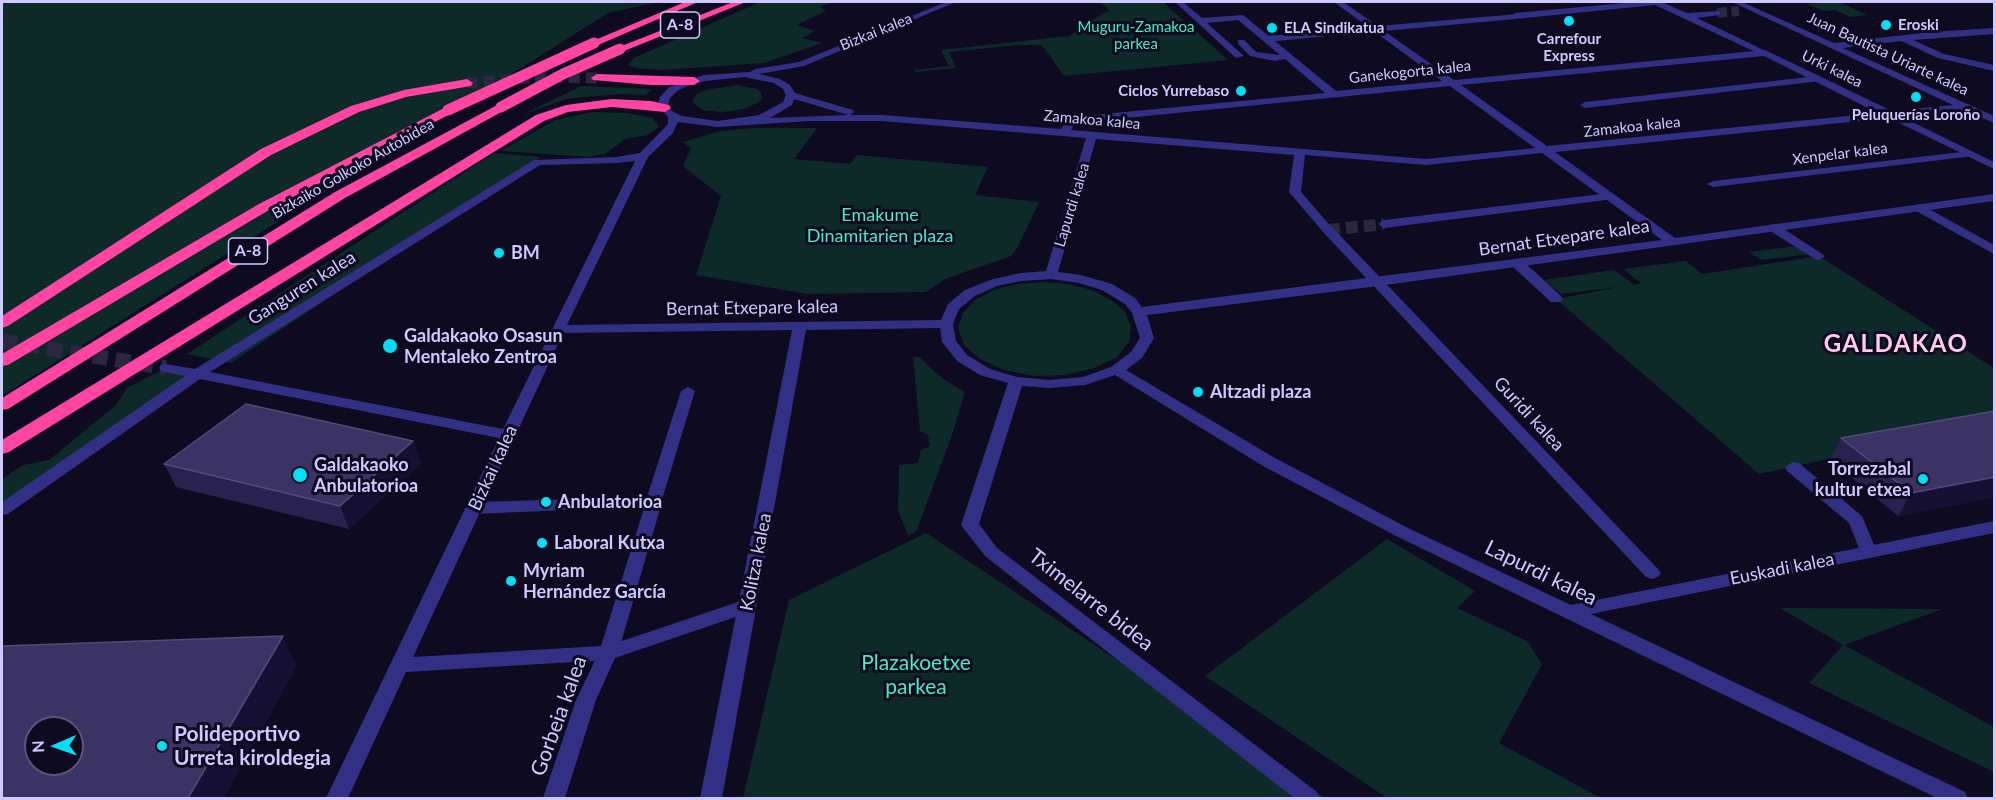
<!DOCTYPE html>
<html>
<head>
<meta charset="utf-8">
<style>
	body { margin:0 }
	#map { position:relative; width:1996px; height:800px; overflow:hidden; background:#0e0a20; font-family:Lato,sans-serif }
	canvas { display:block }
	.frame { position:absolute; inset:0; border:3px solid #cec9ff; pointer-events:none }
	.north { position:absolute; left:24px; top:716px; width:60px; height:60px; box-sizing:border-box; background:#0e0a20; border:2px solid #5b5679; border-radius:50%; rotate:268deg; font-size:16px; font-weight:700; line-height:24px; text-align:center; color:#cec9ff }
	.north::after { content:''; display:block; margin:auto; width:21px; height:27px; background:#00e0f4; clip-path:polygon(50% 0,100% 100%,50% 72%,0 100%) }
</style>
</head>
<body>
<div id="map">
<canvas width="1996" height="800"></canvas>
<div class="frame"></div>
<div class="north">N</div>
</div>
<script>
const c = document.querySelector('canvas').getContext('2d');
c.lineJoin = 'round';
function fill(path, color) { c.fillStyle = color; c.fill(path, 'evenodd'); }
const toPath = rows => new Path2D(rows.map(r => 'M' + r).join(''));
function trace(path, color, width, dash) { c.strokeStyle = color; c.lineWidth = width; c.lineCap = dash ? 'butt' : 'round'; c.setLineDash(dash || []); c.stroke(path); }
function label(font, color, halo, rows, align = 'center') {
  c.font = font + ' Lato,sans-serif'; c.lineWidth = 6; c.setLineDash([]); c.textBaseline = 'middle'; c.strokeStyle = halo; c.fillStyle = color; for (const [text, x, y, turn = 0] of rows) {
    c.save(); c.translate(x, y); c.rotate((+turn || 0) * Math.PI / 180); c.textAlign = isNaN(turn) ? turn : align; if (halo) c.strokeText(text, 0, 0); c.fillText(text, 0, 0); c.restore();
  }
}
fill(toPath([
	[2,2,658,2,608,13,2,396],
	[760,2,833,2,820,7,826,11,797,25,815,31,802,38,823,43,764,63,662,70,636,68,628,65,634,58],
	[1101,2,1163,2,1228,60,1064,76,1042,45,1018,45,949,52,956,68,915,72,915,70,949,66,941,50,1069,36,1103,13,1110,11],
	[1814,2,1840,2,1867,15,1850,17,1835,10,1823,11,1807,4,1816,3],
	[738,85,757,89,761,93,762,98,759,102,744,109,722,112,703,110,693,103,693,99,697,94,705,90],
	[581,86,652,89,646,95,618,94,566,99,522,115],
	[592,112,626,113,653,118,659,127,648,135,625,139,605,154,588,157,501,151,555,120],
	[756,128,817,128,794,159,850,164,857,155,988,167,975,195,1039,202,1018,247,1011,256,945,279,926,292,808,294,696,275,721,196,683,166,691,148,683,142,721,131],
	[494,153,541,157,231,363,187,354],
	[1806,245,1818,253,1761,260,1749,252],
	[1819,256,1994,368,1994,423,1759,474,1556,299,1619,287,1561,294,1544,280,1614,270,1634,285,1641,283,1623,269,1686,261,1702,274],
	[1042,282,1068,284,1092,290,1111,300,1125,312,1131,327,1129,342,1117,357,1095,368,1066,375,1035,376,1004,370,980,359,964,345,958,328,963,313,975,300,994,290,1017,284],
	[913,357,919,357,943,379,965,392,952,435,916,532,908,535,898,510,899,465,918,463,921,450,930,446,928,435,920,431],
	[166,368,196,375,2,510,2,479,23,465,49,460,116,405,127,388],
	[926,533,1325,798,743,798,789,600],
	[1387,539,1475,591,1457,608,1527,641,1542,664,1499,743,1601,798,1387,798,1205,676],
	[1780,608,1942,609,1844,645,1994,727,1994,772,1809,683,1843,645]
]), '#0d2a29');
trace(toPath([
	[1717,13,1739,11]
]), '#2b2741', 10, [10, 4.5]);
trace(toPath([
	[1328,230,1384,224]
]), '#2b2741', 12, [12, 6]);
trace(toPath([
	[2,341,166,368]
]), '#2b2741', 15, [15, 8]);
trace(toPath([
	[467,83,539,77,597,78]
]), '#2b2741', 11, [11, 6]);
fill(toPath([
	[1636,2,1662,2,1687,13,1720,11,1720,15,1697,18,1770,53,1762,55,1655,5,1515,19,1511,16,1515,13,1636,2],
	[1376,26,1379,27,1379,31,1267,42,1262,39,1267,36,1376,26],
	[1818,76,1821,77,1821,81,1585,108,1580,105,1585,102,1818,76],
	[1970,151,1975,154,1974,156,1713,187,1707,184,1713,181,1970,151],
	[1610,193,1616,197,1614,199,1384,228,1378,224,1384,220,1610,193],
	[1920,204,1994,245,1994,254,1916,211,1916,205,1920,204],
	[1774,224,1778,225,1825,256,1819,260,1815,259,1770,231,1770,225,1774,224],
	[1328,226,1332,227,1658,569,1661,573,1658,577,1652,579,1646,577,1324,233,1324,227,1328,226],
	[1517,259,1522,260,1561,296,1563,299,1561,302,1551,302,1512,266,1511,263,1517,259],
	[688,387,695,391,660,506,474,514,468,512,466,508,468,504,474,502,647,497,681,391,688,387],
	[1793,462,1799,463,1862,516,1877,552,1874,556,1862,556,1849,523,1787,471,1785,467,1793,462],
	[747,599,753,601,756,606,753,611,615,658,596,700,565,798,543,798,576,700,601,648,747,599]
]), '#323084');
fill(toPath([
	[946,2,956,2,804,66,759,74,780,79,790,85,795,93,853,110,854,112,850,115,882,115,1061,129,1068,118,1072,117,1325,93,1285,59,1275,61,1250,56,1238,44,1238,40,1244,40,1256,52,1280,55,1238,20,1207,23,1244,56,1236,58,1175,2,1183,2,1202,18,1243,15,1336,91,1442,81,1334,2,1343,2,1378,26,1518,14,1518,18,1515,19,1384,31,1454,80,1765,50,1892,111,1953,105,1732,2,1742,2,1834,43,1931,32,1994,28,1994,34,1913,40,1944,54,1994,65,1994,71,1938,58,1901,41,1843,48,1994,116,1994,123,1964,110,1902,117,1994,162,1994,169,1889,118,1555,152,1675,238,1994,194,1994,201,1378,286,1147,315,1154,338,1142,358,1126,370,1275,458,1408,528,1571,605,1994,521,1994,533,1591,614,1965,792,1968,798,1937,798,1396,536,1263,466,1115,375,1085,385,1050,388,1022,386,979,524,997,548,1317,792,1320,798,1294,798,985,556,964,529,961,525,1008,383,980,375,957,361,942,342,940,328,806,330,722,798,700,798,792,330,563,333,413,657,601,646,646,502,648,498,654,497,660,498,662,502,618,653,615,658,608,660,406,672,348,798,326,798,499,438,200,379,8,514,2,515,2,502,185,376,161,371,159,368,161,365,166,364,195,369,534,160,617,157,640,153,668,124,668,117,658,105,660,97,669,87,704,75,750,72,755,69,799,62,946,2],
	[1764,56,1878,113,1547,146,1461,85,1764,56],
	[744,77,774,83,783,89,786,95,783,102,759,115,718,121,682,116,672,111,668,105,670,98,677,91,690,85,705,81,744,77],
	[1450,86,1535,148,1426,159,1071,130,1075,123,1450,86],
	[794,99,845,114,848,115,770,118,792,105,794,99],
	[809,121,882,121,1086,138,1046,271,1021,273,993,279,965,290,948,304,941,320,567,325,648,157,672,134,678,122,718,127,809,121],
	[1096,139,1294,155,1289,192,1324,233,1328,234,1334,230,1301,192,1305,155,1426,165,1542,153,1662,240,1142,307,1135,298,1112,284,1081,275,1058,272,1096,139],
	[635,161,503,429,210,372,540,165,617,163,635,161],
	[1051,279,1079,283,1102,290,1125,304,1132,313,1140,338,1131,352,1111,367,1083,377,1050,380,1017,377,990,369,967,355,956,341,953,324,959,309,975,296,997,286,1021,281,1051,279]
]), '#323084');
fill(toPath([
	[685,2,698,2,598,45,594,46,588,43,685,2],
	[733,2,746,2,624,51,616,51,614,49,733,2],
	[597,74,694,77,700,81,694,85,651,85,593,80,591,78,597,74],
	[467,79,473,83,471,86,406,97,359,112,271,155,8,326,2,328,2,316,261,149,351,106,404,90,467,79],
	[612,99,651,101,669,105,671,108,665,112,612,107,568,112,544,121,9,452,2,454,2,440,536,115,566,105,612,99],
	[501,103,505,104,505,110,345,198,8,409,2,410,2,398,335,192,501,103],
	[448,106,454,110,452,113,269,210,8,365,2,366,2,354,259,204,448,106]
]), '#ff44a1');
trace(toPath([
	[501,107,563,74,620,49],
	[448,110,594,43]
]), '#ff44a1', 11);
fill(toPath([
	[1995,411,1995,497,1898,516,1830,460,1841,438],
	[421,463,349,529,176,487,164,464]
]), '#292150');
fill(toPath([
	[413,441,421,463,349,529,340,506],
	[1995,477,1995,497,1898,516,1911,493],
	[283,636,297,666,224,798,188,798]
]), '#171035');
const building = toPath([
	[246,404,413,441,340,506,164,464,246,404],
	[1995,411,1995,477,1911,493,1841,438,1995,411],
	[283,636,188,798,2,798,2,646,283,636],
	[36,728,72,728,72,764,36,764,36,728]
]);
fill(building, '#3b3363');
trace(building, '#524a7b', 1.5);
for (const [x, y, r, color] of [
	[1569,21,6,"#00e0f4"],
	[1886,25,6,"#00e0f4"],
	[1272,28,6,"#00e0f4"],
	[1241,91,6,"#00e0f4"],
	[1916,97,6,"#00e0f4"],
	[499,253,6,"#00e0f4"],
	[390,346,8,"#00e0f4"],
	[1198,392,6,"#00e0f4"],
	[300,475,8,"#00e0f4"],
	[1923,479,6,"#00e0f4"],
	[546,502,6,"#00e0f4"],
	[542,543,6,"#00e0f4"],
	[511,581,6,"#00e0f4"],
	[162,746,6,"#00e0f4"]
]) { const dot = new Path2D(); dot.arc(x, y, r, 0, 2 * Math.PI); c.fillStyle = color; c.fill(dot); trace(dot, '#0e0a20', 2); }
label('bold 15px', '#cec9ff', '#0e0a20', [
	["Eroski",1898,25],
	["ELA Sindikatua",1284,28],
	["Carrefour",1569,39,"center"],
	["Express",1569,56,"center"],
	["Ciclos Yurrebaso",1229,91,"right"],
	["Peluquerías Loroño",1916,115,"center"]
], 'left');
label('15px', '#4aebc0', '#0e0a20', [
	["Muguru-Zamakoa",1136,27],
	["parkea",1136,44]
]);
label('15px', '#cec9ff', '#0e0a20', [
	["Bizkai kalea",876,32,-22],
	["Juan Bautista Uriarte kalea",1888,54,25],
	["Urki kalea",1832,69,26],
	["Ganekogorta kalea",1410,72,-6],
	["Zamakoa kalea",1092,120,5],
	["Zamakoa kalea",1632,127,-6],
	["Xenpelar kalea",1840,154,-7],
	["Bizkaiko Golkoko Autobidea",353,169,-30],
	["Lapurdi kalea",1072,205,-73]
]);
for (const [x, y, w] of [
	[680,25,39],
	[248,251,39]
]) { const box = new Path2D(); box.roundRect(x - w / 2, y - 13, w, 26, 4.5); c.fillStyle = '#0e0a20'; c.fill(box); trace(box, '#cec9ff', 1.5); }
label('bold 16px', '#cec9ff', null, [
	["A-8",680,25],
	["A-8",248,251]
]);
label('18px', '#4aebc0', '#0e0a20', [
	["Emakume",880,215],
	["Dinamitarien plaza",880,236]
]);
label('18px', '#cec9ff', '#0e0a20', [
	["Bernat Etxepare kalea",1564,238,-8],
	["Ganguren kalea",302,288,-32],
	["Bernat Etxepare kalea",752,308,-1],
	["Guridi kalea",1529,414,47],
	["Bizkai kalea",493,468,-65],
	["Kolitza kalea",756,562,-79],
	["Euskadi kalea",1782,569,-11]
]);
label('bold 18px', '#cec9ff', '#0e0a20', [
	["BM",511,253],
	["Galdakaoko Osasun",404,336],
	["Mentaleko Zentroa",404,357],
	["Altzadi plaza",1210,392],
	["Galdakaoko",314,465],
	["Anbulatorioa",314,486],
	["Torrezabal",1911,469,"right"],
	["kultur etxea",1911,490,"right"],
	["Anbulatorioa",558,502],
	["Laboral Kutxa",554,543],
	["Myriam",523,571],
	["Hernández García",523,592]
], 'left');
label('21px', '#cec9ff', '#0e0a20', [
	["Lapurdi kalea",1541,573,26],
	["Tximelarre bidea",1091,600,38],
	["Gorbeia kalea",559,716,-70]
]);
label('21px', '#4aebc0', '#0e0a20', [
	["Plazakoetxe",916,663],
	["parkea",916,687]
]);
label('bold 21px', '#cec9ff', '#0e0a20', [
	["Polideportivo",174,734],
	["Urreta kiroldegia",174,758]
], 'left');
c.letterSpacing = '1.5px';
label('bold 24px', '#ffcbed', '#0e0a20', [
	["GALDAKAO",1896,344]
]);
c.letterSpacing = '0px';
</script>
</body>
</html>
